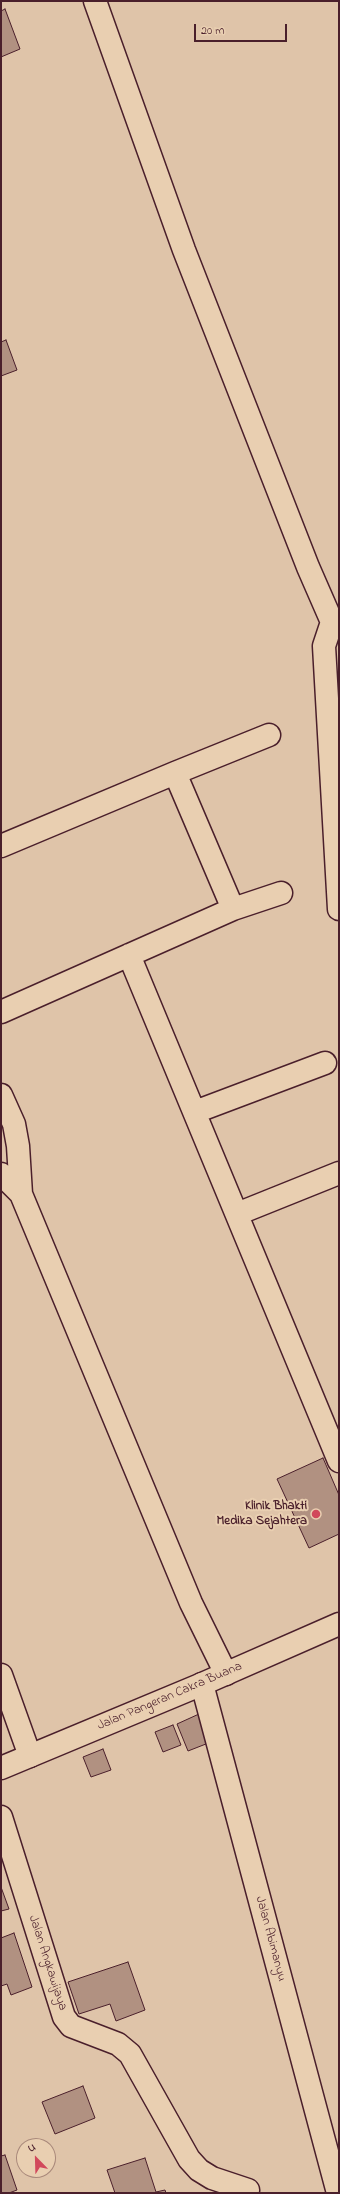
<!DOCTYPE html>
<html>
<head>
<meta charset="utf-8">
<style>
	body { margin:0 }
	#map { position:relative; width:340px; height:2194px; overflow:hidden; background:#dfc4a9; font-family:"Indie Flower",sans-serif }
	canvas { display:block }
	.frame { position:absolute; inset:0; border:2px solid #4a1f2b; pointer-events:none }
	.north { position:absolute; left:16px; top:2138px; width:40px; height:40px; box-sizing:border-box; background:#e9cfb1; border:1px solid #a9897b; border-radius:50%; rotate:337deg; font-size:11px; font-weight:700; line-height:16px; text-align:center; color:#4a1f2b }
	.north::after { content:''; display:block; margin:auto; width:14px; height:18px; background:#d1495b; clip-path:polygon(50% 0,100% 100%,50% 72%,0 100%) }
	.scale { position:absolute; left:194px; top:24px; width:93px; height:18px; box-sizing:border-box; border:2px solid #4a1f2b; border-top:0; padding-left:5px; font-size:12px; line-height:14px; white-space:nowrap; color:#4a1f2b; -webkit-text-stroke:3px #e9cfb1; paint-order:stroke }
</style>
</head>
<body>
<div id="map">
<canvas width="340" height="2194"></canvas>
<div class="frame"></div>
<div class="north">U</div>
<div class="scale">20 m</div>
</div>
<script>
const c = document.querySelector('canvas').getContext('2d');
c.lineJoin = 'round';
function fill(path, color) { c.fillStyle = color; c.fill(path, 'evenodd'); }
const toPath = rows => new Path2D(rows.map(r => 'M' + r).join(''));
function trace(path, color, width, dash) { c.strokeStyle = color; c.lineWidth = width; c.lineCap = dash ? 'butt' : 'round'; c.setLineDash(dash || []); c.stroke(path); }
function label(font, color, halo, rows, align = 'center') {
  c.font = font + ' "Indie Flower",sans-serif'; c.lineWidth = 4; c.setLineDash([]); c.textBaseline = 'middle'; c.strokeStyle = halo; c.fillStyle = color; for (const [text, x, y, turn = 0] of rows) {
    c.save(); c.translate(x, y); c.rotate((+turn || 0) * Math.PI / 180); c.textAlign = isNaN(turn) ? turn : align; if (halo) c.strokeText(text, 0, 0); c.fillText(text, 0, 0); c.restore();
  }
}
const building = toPath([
	[5,9,20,49,1,57,1,11,5,9],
	[6,340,17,370,1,376,1,342,6,340],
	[323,1458,339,1495,339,1534,309,1548,277,1479,323,1458],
	[199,1714,211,1742,188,1751,177,1724,199,1714],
	[173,1725,181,1745,163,1752,155,1732,173,1725],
	[103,1749,111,1770,91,1777,83,1757,103,1749],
	[1,1887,9,1909,1,1911,1,1887],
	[14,1933,32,1987,11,1995,7,1984,1,1986,1,1938,14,1933],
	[128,1962,145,2010,116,2021,110,2004,79,2014,68,1982,128,1962],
	[83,2086,95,2118,55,2134,42,2102,83,2086],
	[5,2155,17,2190,9,2193,1,2193,1,2156,5,2155],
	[145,2158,156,2192,165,2190,166,2193,115,2193,107,2170,145,2158]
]);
fill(building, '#b19181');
trace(building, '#4a1f2b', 1);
const minor = toPath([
	[95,1,184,250,308,567,332,622,324,646,339,909],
	[175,773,233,909],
	[1,846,175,773,269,735],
	[129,955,339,1461],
	[1,1012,233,909,281,893],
	[1,1095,14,1124,18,1146,21,1194,191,1603,226,1674],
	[195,1112,325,1063],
	[1,1174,21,1194],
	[237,1214,339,1173],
	[1,1675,30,1756],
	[202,1684,338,2193],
	[1,1817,64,2017,71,2026,118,2044,130,2054,189,2159,199,2170,212,2178,248,2190]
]);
const primary = toPath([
	[1,1768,200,1685,339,1624]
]);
trace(minor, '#4a1f2b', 25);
trace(primary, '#4a1f2b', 25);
trace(minor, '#e9cfb1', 22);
trace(primary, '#e9cfb1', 22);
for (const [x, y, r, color] of [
	[316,1514,5,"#d1495b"]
]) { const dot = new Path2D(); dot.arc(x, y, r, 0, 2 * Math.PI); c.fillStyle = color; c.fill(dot); trace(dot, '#e9cfb1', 1.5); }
label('bold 13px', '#4a1f2b', '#e9cfb1', [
	["Klinik Bhakti",307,1507],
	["Medika Sejahtera",307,1522]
], 'right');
label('13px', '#4a1f2b', '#e9cfb1', [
	["Jalan Pangeran Cakra Buana",170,1697,-23],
	["Jalan Abimanyu",270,1939,75],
	["Jalan Angkawijaya",47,1963,72]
]);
</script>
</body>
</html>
